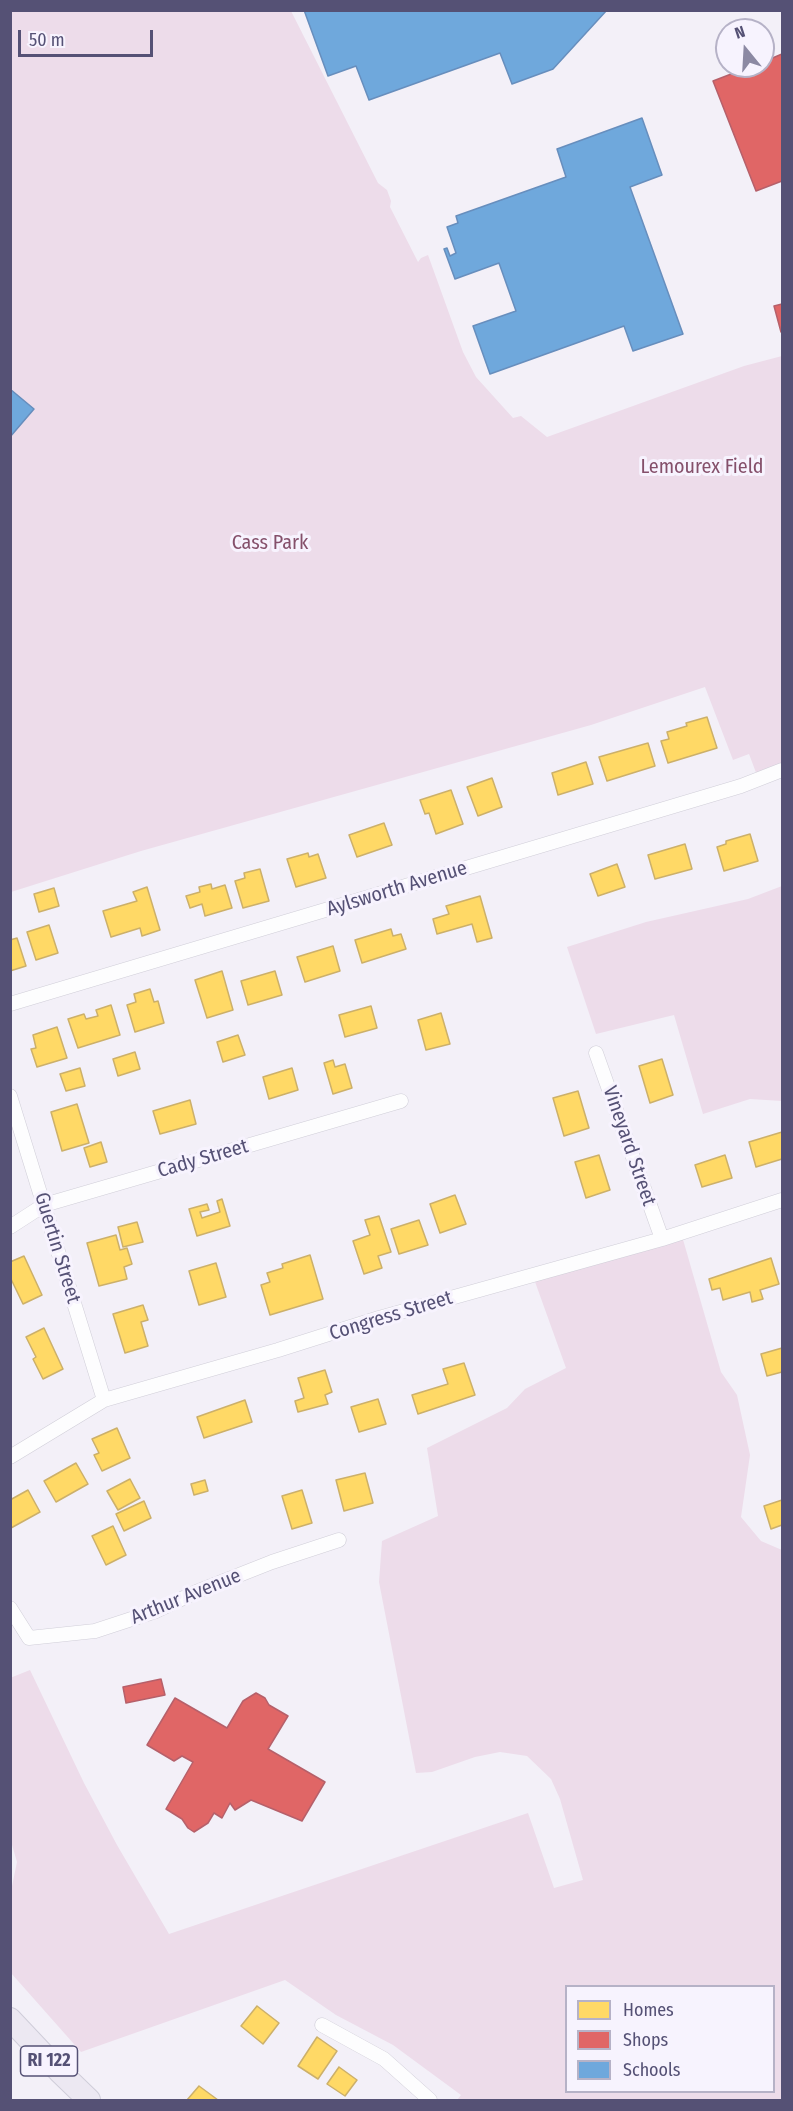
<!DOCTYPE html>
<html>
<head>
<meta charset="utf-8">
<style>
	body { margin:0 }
	#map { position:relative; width:793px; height:2111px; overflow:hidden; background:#f3f0f8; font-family:"Fira Sans Condensed",sans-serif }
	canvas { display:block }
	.frame { position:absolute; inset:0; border:12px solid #555175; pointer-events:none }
	.legend { position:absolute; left:565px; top:1985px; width:210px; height:108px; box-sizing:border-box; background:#f7f3fe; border:2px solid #b6b2c7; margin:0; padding:8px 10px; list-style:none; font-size:18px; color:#555175 }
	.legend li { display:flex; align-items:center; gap:12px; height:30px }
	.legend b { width:30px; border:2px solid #b6b2c7 }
	.north { position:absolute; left:715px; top:18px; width:60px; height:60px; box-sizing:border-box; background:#f7f3fe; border:2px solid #b6b2c7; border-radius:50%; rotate:342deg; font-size:16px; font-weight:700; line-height:24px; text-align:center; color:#555175 }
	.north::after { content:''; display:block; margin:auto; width:21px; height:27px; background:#8c89a3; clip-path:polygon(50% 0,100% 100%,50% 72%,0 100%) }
	.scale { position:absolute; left:18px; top:30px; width:135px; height:27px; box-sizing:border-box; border:3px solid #555175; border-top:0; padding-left:8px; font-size:18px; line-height:21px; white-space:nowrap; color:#555175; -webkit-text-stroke:4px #f7f3fe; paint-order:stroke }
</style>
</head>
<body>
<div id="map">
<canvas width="793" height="2111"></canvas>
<div class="frame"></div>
<ul class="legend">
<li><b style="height:16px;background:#ffd966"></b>Homes</li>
<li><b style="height:16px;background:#e06666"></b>Shops</li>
<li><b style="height:16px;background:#6fa8dc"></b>Schools</li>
</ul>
<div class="north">N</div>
<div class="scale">50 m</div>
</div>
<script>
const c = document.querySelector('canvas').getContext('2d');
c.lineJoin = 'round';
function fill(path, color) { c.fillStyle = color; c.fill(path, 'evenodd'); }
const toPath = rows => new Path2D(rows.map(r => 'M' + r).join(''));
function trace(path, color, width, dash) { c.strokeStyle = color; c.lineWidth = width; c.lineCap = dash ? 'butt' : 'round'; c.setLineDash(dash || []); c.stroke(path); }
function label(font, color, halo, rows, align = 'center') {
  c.font = font + ' "Fira Sans Condensed",sans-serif'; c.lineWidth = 6; c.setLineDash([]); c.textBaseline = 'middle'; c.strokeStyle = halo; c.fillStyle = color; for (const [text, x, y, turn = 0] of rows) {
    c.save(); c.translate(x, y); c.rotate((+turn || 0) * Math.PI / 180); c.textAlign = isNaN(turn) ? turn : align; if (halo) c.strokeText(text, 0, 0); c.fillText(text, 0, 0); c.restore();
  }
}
fill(toPath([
	[10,11,291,11,378,183,387,190,391,201,390,207,418,262,421,258,428,255,463,352,476,377,513,418,521,416,547,437,744,366,782,356,782,770,758,778,749,754,733,760,705,687,591,725,141,851,11,892],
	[782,886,782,1101,750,1099,703,1114,674,1015,596,1034,567,947,646,922,748,899],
	[682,1236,721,1372,737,1395,750,1455,741,1517,761,1541,782,1550,782,2100,457,2100,461,2095,393,2045,336,2015,285,1980,81,2052,11,1973,11,1891,17,1862,10,1838,10,1678,30,1670,84,1783,117,1845,169,1934,528,1813,554,1888,583,1880,560,1799,551,1779,527,1756,500,1752,475,1757,432,1772,416,1773,379,1582,382,1541,438,1516,427,1448,507,1408,525,1389,566,1368,534,1279],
	[566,1986,774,1986,774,2092,566,2092]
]), '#eddcea');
const homes = toPath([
	[707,717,717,748,668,763,661,741,669,739,667,732,687,726,686,723,707,717],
	[648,743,655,766,607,781,599,757,648,743],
	[586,762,593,784,558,795,552,773,586,762],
	[492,778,502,807,478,816,467,787,492,778],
	[451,790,463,824,436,834,429,813,425,814,420,800,451,790],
	[384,823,392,845,357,857,349,835,384,823],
	[750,834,758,861,724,871,717,847,726,844,726,841,750,834],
	[685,844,692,869,655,879,648,855,685,844],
	[308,853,309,857,318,854,326,878,296,887,287,859,308,853],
	[617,864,625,887,598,896,590,874,617,864],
	[260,869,269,901,243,908,235,881,245,878,244,873,260,869],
	[211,884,212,889,225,885,232,908,205,916,202,904,190,908,186,896,200,892,199,887,211,884],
	[147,887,160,930,142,936,140,928,111,937,103,911,137,901,133,892,147,887],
	[54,888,59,906,39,912,34,894,54,888],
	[480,896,492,938,477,942,472,924,437,934,433,919,449,914,446,906,480,896],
	[49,925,58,953,36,960,27,932,49,925],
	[391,929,393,936,401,934,406,949,362,963,355,940,391,929],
	[17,938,26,966,10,971,10,940,17,938],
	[333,946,340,971,305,982,297,957,333,946],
	[222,971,233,1010,207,1018,195,980,222,971],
	[275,971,282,995,248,1005,241,981,275,971],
	[150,989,154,1002,158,1001,164,1023,135,1032,127,1005,136,1002,134,994,150,989],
	[111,1005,120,1035,78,1048,68,1019,84,1014,86,1019,98,1016,96,1010,111,1005],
	[371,1006,377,1028,345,1037,339,1015,371,1006],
	[441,1013,450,1044,426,1050,418,1020,441,1013],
	[57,1027,67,1058,37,1067,31,1049,36,1048,33,1035,57,1027],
	[238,1035,245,1055,223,1062,217,1042,238,1035],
	[135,1052,140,1069,118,1076,113,1059,135,1052],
	[662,1059,673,1095,650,1103,639,1066,662,1059],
	[333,1060,335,1067,345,1064,352,1088,333,1094,324,1063,333,1060],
	[80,1068,85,1086,66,1091,60,1074,80,1068],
	[292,1068,298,1090,269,1099,263,1077,292,1068],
	[578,1091,589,1128,564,1136,553,1098,578,1091],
	[190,1100,196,1124,160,1134,153,1111,190,1100],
	[77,1104,89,1143,62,1151,51,1112,77,1104],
	[782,1132,782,1159,756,1167,749,1142,782,1132],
	[101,1142,107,1162,90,1167,84,1148,101,1142],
	[599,1155,610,1190,586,1198,575,1162,599,1155],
	[725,1155,732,1178,702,1187,695,1165,725,1155],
	[455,1195,466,1224,440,1233,430,1204,455,1195],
	[222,1199,230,1226,197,1236,189,1209,207,1204,209,1210,200,1212,202,1218,220,1212,217,1201,222,1199],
	[379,1216,391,1252,378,1256,382,1268,364,1274,353,1241,370,1235,365,1220,379,1216],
	[419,1220,428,1245,399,1254,391,1229,419,1220],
	[137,1222,143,1242,123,1247,118,1227,137,1222],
	[116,1235,120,1250,127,1248,132,1264,124,1267,127,1279,99,1286,87,1243,116,1235],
	[310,1255,323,1299,270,1315,261,1285,270,1282,267,1273,283,1268,282,1264,310,1255],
	[24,1256,42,1295,23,1304,10,1277,10,1262,24,1256],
	[771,1258,779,1284,760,1290,763,1299,752,1302,750,1292,723,1300,720,1288,712,1290,709,1279,771,1258],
	[216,1263,226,1297,199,1305,189,1271,216,1263],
	[143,1305,148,1320,141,1322,148,1346,125,1353,113,1314,143,1305],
	[44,1328,63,1369,43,1379,33,1359,36,1357,26,1337,44,1328],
	[782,1348,782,1372,767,1376,761,1354,782,1348],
	[464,1363,475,1395,418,1414,412,1395,448,1384,443,1369,464,1363],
	[325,1370,332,1392,325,1395,328,1404,298,1412,295,1401,304,1398,298,1378,325,1370],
	[378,1399,386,1424,359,1432,351,1407,378,1399],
	[245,1400,252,1422,204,1438,197,1417,245,1400],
	[117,1428,130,1458,102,1471,94,1455,99,1453,92,1439,117,1428],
	[76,1463,88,1484,56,1502,44,1481,76,1463],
	[365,1473,373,1503,344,1511,336,1480,365,1473],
	[130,1479,140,1498,118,1510,107,1491,130,1479],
	[205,1480,208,1491,194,1495,191,1484,205,1480],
	[28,1490,40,1512,11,1528,10,1500,28,1490],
	[302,1490,312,1523,292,1529,282,1496,302,1490],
	[782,1500,782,1525,771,1529,764,1506,782,1500],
	[144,1501,151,1518,124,1531,116,1514,144,1501],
	[113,1526,126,1555,106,1565,92,1536,113,1526],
	[257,2006,279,2023,263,2044,241,2026,257,2006],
	[317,2037,337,2051,318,2079,298,2066,317,2037],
	[339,2067,357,2080,345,2096,327,2084,339,2067],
	[199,2086,218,2100,187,2100,199,2086]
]);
fill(homes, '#ffd966');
trace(homes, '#ccb06a', 1.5);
const shops = toPath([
	[782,54,782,181,756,191,713,81,752,66,763,66,763,62,782,54],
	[782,304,782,331,781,332,774,306,782,304],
	[161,1679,165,1695,126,1703,123,1687,161,1679],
	[256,1693,265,1698,269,1705,288,1716,268,1749,325,1782,302,1821,251,1800,235,1810,230,1803,222,1818,214,1813,208,1823,194,1832,188,1828,182,1819,166,1809,193,1762,182,1756,174,1761,147,1745,175,1698,227,1728,243,1701,256,1693]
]);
fill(shops, '#e06666');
trace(shops, '#b6606a', 1.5);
const schools = toPath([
	[304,10,607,10,553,69,512,84,500,53,369,100,356,66,328,76,304,10],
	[642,118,662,175,630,187,683,334,633,351,624,326,490,374,473,326,516,311,499,263,455,279,444,249,447,248,450,256,456,253,447,227,458,223,456,216,566,177,557,149,642,118],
	[10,389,34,409,10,437,10,389]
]);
fill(schools, '#6fa8dc');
trace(schools, '#678ebd', 1.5);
const minor = toPath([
	[10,1004,741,786,782,770],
	[596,1053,662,1239],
	[10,1096,104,1400],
	[10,1227,44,1205,401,1101],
	[10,1457,104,1400,278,1350,379,1318,662,1239,782,1200],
	[10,1608,29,1638,95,1631,156,1611,196,1592,272,1562,339,1540],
	[322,2025,384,2059,430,2100]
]);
const primary = toPath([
	[10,2019,59,2071,89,2100]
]);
trace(minor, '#d0ced8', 15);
trace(primary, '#cfcdd9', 24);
trace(minor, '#fdfdfe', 14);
trace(primary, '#ece8f2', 22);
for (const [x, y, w] of [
	[49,2061,57]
]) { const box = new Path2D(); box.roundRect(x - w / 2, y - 15, w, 30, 4.5); c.fillStyle = '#f7f3fe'; c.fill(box); trace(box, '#555175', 1.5); }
label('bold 18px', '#555175', null, [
	["RI 122",49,2061]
]);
label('20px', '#85506b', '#f7f3fe', [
	["Lemourex Field",702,467],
	["Cass Park",270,543]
]);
label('20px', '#555175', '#f7f3fe', [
	["Aylsworth Avenue",397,889,-17],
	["Vineyard Street",629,1146,71],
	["Cady Street",203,1159,-16],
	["Guertin Street",57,1248,73],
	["Congress Street",391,1316,-17],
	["Arthur Avenue",186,1597,-22]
]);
</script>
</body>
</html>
